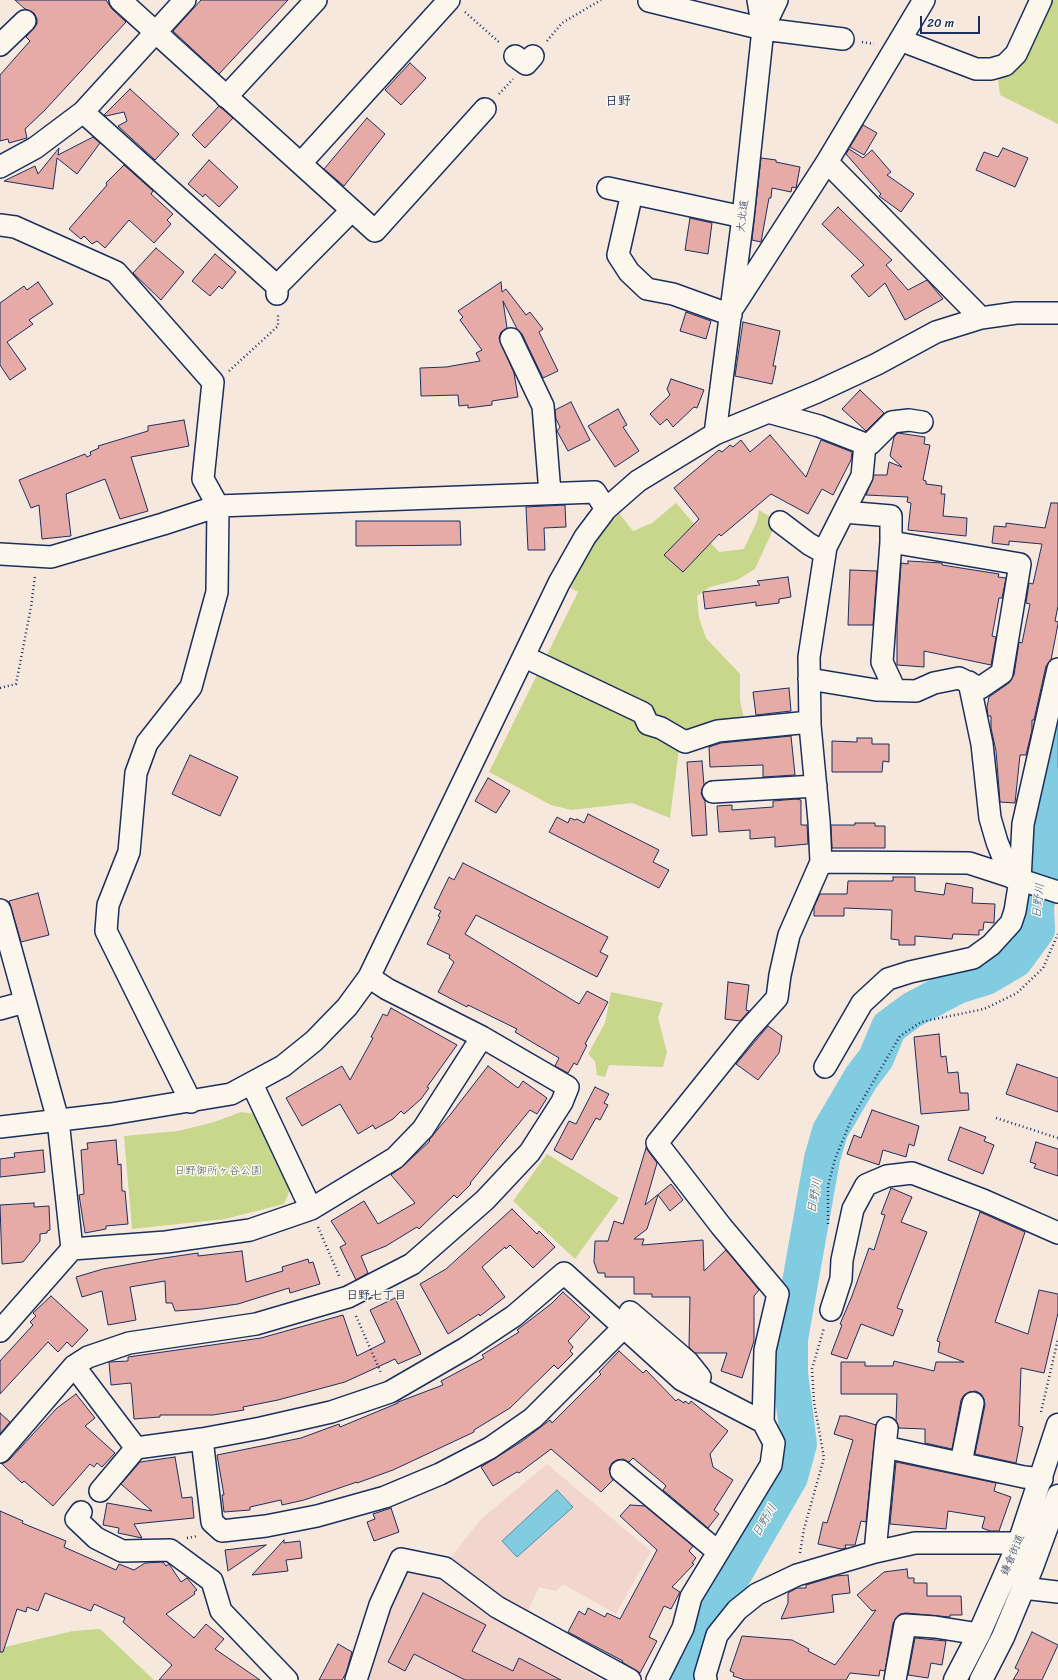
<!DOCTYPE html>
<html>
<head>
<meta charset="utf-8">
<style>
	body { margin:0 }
	#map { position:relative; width:1058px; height:1680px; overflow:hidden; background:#f7e8de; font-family:Sriracha,sans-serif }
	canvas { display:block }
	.scale { position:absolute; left:920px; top:16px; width:60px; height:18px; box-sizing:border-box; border:2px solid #1b2f5e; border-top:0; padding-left:5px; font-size:12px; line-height:14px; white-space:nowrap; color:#1b2f5e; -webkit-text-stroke:3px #fbf7ec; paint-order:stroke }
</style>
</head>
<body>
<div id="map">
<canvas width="1058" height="1680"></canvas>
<div class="scale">20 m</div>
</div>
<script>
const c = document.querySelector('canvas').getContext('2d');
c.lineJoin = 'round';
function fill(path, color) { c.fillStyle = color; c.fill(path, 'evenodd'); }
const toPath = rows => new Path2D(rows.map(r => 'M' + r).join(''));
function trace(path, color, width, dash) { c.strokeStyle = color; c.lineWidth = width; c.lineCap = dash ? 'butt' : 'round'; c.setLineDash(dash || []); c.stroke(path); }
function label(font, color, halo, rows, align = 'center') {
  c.font = font + ' Sriracha,"Klee One",sans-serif'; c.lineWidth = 3; c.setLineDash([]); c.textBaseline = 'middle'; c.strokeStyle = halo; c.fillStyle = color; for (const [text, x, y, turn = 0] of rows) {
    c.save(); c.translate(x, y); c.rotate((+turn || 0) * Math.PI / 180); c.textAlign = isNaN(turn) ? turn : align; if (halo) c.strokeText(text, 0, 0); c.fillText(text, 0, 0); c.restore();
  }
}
fill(toPath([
	[547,1464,651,1551,616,1614,563,1584,556,1591,539,1587,527,1613,486,1589,451,1557,481,1519],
	[427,1567,498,1619,601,1680,361,1680,401,1571]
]), '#f2d6cd');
fill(toPath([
	[1047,0,1058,0,1058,124,1000,95,998,78,1014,70],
	[676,503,719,552,744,549,757,521,759,510,777,521,755,569,737,580,710,587,697,596,699,618,706,638,740,674,740,701,746,727,679,749,670,818,632,803,571,810,551,805,489,772,578,592,571,588,581,564,594,541,619,513,633,531,652,523],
	[611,992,663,1003,658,1018,667,1052,663,1067,609,1065,605,1077,597,1075,595,1061,588,1054,605,1023],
	[241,1112,256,1114,290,1190,284,1204,225,1219,132,1229,124,1136,178,1131,214,1122],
	[547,1154,619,1198,575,1259,513,1201],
	[100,1629,154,1680,0,1680,0,1647,5,1647,73,1631]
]), '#c8d78b');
const water = toPath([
	[1058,702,1058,845,1052,878,1030,872,1032,824,1058,702],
	[557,1490,573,1507,517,1557,502,1541,557,1490]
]);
fill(water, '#81cce1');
trace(water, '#588dad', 1);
trace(toPath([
	[689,1680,695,1649,712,1612,790,1477,799,1444,790,1373,790,1339,822,1159,830,1131,861,1078,876,1058,889,1027,912,1010,957,986,986,977,1015,960,1037,930,1036,907,1058,786]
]), '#81cce1', 36);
const building = toPath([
	[15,0,106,0,112,9,126,22,44,111,25,129,27,138,9,143,8,139,0,141,0,75,30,41,26,37,37,24,37,19,34,13,25,9,15,0],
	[201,0,288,0,219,74,173,31,201,0],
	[410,63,426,78,401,105,385,90,410,63],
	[130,89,179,134,155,160,118,126,127,121,124,112,106,116,104,115,130,89],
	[219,106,233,118,205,148,192,135,219,106],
	[367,118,385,134,344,186,324,169,367,118],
	[863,125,877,133,864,155,850,147,863,125],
	[93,137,100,143,77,174,57,158,53,189,4,181,35,166,38,174,59,148,58,155,93,137],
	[1003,148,1028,158,1015,187,976,170,984,152,998,157,1003,148],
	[849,149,863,158,872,150,891,172,887,175,914,194,901,212,879,196,881,194,846,154,849,149],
	[761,158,776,160,776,162,800,167,796,188,792,187,791,192,772,188,771,198,769,198,761,242,752,240,761,158],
	[209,160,238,187,219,207,205,194,203,197,188,184,209,160],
	[124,165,153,191,151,194,173,214,167,220,171,224,154,243,129,220,105,248,97,241,92,244,84,236,81,239,69,229,107,185,106,183,124,165],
	[838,207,892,260,886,265,908,290,927,280,943,299,905,320,885,283,869,297,851,276,864,265,822,224,838,207],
	[690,218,712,223,708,254,685,250,690,218],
	[156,248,184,272,161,300,133,273,156,248],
	[215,254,236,272,222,289,219,286,210,296,192,281,215,254],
	[38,282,53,304,29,320,33,324,7,342,26,369,10,380,0,365,0,303,24,286,27,290,38,282],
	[501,282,502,292,506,289,526,315,530,312,543,329,539,332,558,371,543,378,522,334,517,329,503,301,507,328,501,332,499,338,514,373,518,397,492,401,492,405,468,408,468,405,459,406,458,395,421,396,420,368,446,367,480,361,476,353,482,350,460,320,463,317,458,311,501,282],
	[686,312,711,321,706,339,680,331,686,312],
	[743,322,780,331,773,366,776,366,772,384,735,376,743,322],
	[671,379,704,390,697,408,694,407,673,427,667,419,660,425,650,414,670,395,667,389,671,379],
	[860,390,884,413,866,431,842,409,860,390],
	[571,402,590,440,568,451,557,431,560,427,556,419,555,410,571,402],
	[618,409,627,425,623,427,639,451,615,467,588,426,618,409],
	[184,420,189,446,131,457,148,511,120,519,105,479,66,494,71,536,42,539,39,505,31,508,19,480,85,454,87,457,91,455,90,452,99,448,98,446,148,431,148,426,184,420],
	[898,433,925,437,924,444,930,445,923,480,926,481,926,484,942,486,941,494,945,494,943,516,967,518,966,536,908,530,911,503,907,502,908,497,866,495,874,475,887,475,889,462,902,467,890,456,894,437,898,433],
	[770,435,806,477,821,440,852,452,851,460,833,495,822,489,808,514,771,494,721,536,719,534,683,572,664,555,699,519,674,488,719,450,722,452,730,445,733,447,741,440,750,452,770,435],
	[1051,503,1058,503,1058,606,1055,621,1058,622,1058,624,1051,660,1046,666,1034,720,1032,720,1032,730,1026,755,1020,755,1015,803,1000,802,996,751,991,728,991,716,988,716,987,707,989,697,1009,683,1014,675,1019,642,1022,643,1030,604,1026,603,1029,583,1033,584,1042,544,1009,541,1009,545,992,543,994,526,1006,527,1006,523,1045,528,1051,503],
	[565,505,566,527,544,528,545,550,528,550,526,507,565,505],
	[356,521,460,521,461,545,356,546,356,521],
	[908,561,942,563,942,565,999,574,998,577,1006,578,1002,598,999,598,992,636,996,637,991,665,924,651,924,667,897,665,897,626,901,563,908,564,908,561],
	[850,570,877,571,873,625,848,625,850,570],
	[788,577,791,597,779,599,779,603,756,606,756,602,705,609,703,592,760,585,757,581,788,577],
	[789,688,791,711,756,715,753,692,789,688],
	[791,736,795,775,763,777,763,765,710,767,709,747,721,743,791,736],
	[857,738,872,738,872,744,889,744,889,762,883,761,882,772,832,772,832,741,857,742,857,738],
	[190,755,238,777,220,816,172,794,190,755],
	[702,761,704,785,701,793,705,801,707,835,692,836,687,762,702,761],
	[488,778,510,791,496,813,475,801,488,778],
	[796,799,801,800,801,825,807,825,808,844,775,847,775,837,750,839,750,830,719,832,717,806,732,805,732,810,773,807,773,801,796,799],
	[588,814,659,850,653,862,669,870,659,888,549,832,557,817,568,823,570,818,575,820,577,819,584,823,588,814],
	[855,823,875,823,875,826,885,826,885,848,832,848,831,825,855,825,855,823],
	[463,863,608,937,600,952,608,956,597,977,476,915,465,934,579,1004,587,991,608,1002,585,1044,587,1045,577,1065,574,1063,568,1073,555,1066,559,1058,515,1032,517,1029,468,1005,467,1007,438,992,454,962,449,958,450,955,427,944,440,917,438,916,441,911,434,908,449,877,454,880,463,863],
	[893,877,915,877,915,891,944,895,946,883,973,888,972,903,995,904,994,923,984,922,983,930,979,930,979,935,953,934,952,939,915,936,915,945,899,945,899,940,891,939,892,910,844,908,844,916,814,916,814,907,820,894,847,894,848,881,893,881,893,877],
	[38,893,49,935,21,942,9,901,38,893],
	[728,982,749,985,746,1010,749,1011,740,1021,725,1019,728,982],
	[391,1008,457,1045,427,1087,429,1088,421,1099,404,1114,401,1111,393,1119,375,1129,373,1125,358,1134,340,1104,302,1126,286,1098,342,1066,350,1080,373,1038,371,1037,383,1014,387,1016,391,1008],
	[768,1026,782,1036,779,1053,758,1080,736,1064,768,1026],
	[939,1034,941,1057,946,1056,948,1073,958,1072,960,1093,968,1093,969,1110,921,1114,914,1037,939,1034],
	[1017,1064,1058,1078,1058,1112,1006,1094,1017,1064],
	[488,1066,518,1088,523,1081,547,1098,537,1114,530,1110,470,1183,471,1184,457,1198,454,1195,419,1229,417,1227,386,1246,361,1256,368,1273,356,1280,340,1247,346,1244,331,1221,364,1201,378,1224,415,1203,391,1175,403,1166,430,1141,429,1140,438,1129,450,1115,488,1066],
	[595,1087,609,1094,604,1103,608,1105,600,1120,596,1118,572,1160,554,1150,569,1121,576,1124,595,1087],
	[872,1110,919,1126,914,1146,909,1144,906,1157,883,1150,879,1165,847,1154,854,1135,861,1138,872,1110],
	[960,1127,986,1137,984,1141,994,1145,983,1174,948,1160,960,1127],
	[116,1140,118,1165,121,1164,122,1191,125,1191,128,1224,106,1226,106,1229,85,1233,79,1195,84,1194,81,1150,88,1149,87,1143,116,1140],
	[1036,1142,1058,1149,1058,1176,1034,1168,1036,1164,1030,1162,1036,1142],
	[646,1148,657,1163,645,1205,671,1184,683,1200,670,1211,658,1195,647,1229,634,1239,644,1239,642,1245,703,1240,704,1271,726,1250,759,1290,754,1296,754,1341,742,1378,721,1371,727,1353,695,1353,689,1347,690,1297,652,1297,652,1294,634,1294,634,1277,605,1277,605,1273,598,1273,594,1262,595,1241,608,1241,614,1221,623,1224,646,1148],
	[43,1150,45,1172,0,1177,0,1159,15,1157,14,1153,43,1150],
	[891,1188,912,1197,901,1222,927,1232,897,1308,903,1310,893,1336,861,1324,847,1359,831,1354,842,1325,840,1324,852,1296,869,1248,874,1250,885,1215,881,1214,891,1188],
	[34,1203,34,1207,49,1206,50,1230,47,1231,47,1233,40,1234,40,1241,23,1262,2,1264,0,1205,34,1203],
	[512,1209,537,1234,539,1231,555,1247,533,1268,510,1245,506,1249,505,1247,482,1267,505,1297,480,1316,479,1314,448,1334,420,1284,446,1269,512,1209],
	[980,1212,1025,1232,995,1322,1028,1334,1039,1290,1058,1294,1058,1313,1044,1373,1021,1368,1019,1426,1023,1427,1016,1463,975,1454,985,1405,984,1399,981,1394,976,1391,969,1392,964,1395,961,1400,952,1449,925,1443,925,1429,899,1428,896,1421,897,1394,841,1394,841,1362,865,1362,865,1366,893,1366,894,1361,934,1371,936,1362,964,1362,938,1352,940,1342,937,1341,980,1212],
	[242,1251,246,1282,283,1271,282,1267,308,1259,309,1263,313,1262,320,1284,290,1293,289,1288,238,1304,202,1309,175,1311,172,1303,166,1303,165,1281,130,1287,136,1320,108,1325,102,1291,82,1297,76,1277,103,1269,164,1258,198,1253,198,1256,242,1251],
	[563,1292,590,1317,568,1341,573,1347,570,1351,573,1354,558,1369,554,1365,510,1408,474,1430,474,1432,393,1470,357,1483,357,1482,304,1500,282,1505,281,1500,250,1507,250,1510,224,1512,222,1495,224,1495,217,1455,301,1438,339,1424,340,1427,398,1403,398,1402,443,1385,441,1381,484,1358,482,1355,519,1332,517,1330,551,1304,563,1292],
	[51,1296,88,1330,72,1347,67,1342,58,1352,48,1342,0,1394,0,1361,33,1325,30,1322,36,1316,33,1313,51,1296],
	[395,1298,421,1354,398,1364,395,1359,345,1382,278,1400,243,1407,244,1410,213,1415,160,1415,160,1417,134,1419,131,1383,111,1385,109,1362,128,1361,128,1357,261,1338,343,1315,357,1356,385,1342,370,1310,395,1298],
	[619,1351,643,1373,646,1370,676,1401,678,1399,684,1403,685,1401,689,1404,691,1401,728,1431,710,1454,713,1467,733,1480,714,1510,719,1514,708,1528,663,1490,666,1486,663,1483,633,1458,629,1462,623,1459,617,1460,612,1463,609,1469,613,1480,601,1492,551,1449,519,1473,517,1472,493,1486,481,1467,521,1442,550,1420,552,1423,601,1374,599,1372,619,1351],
	[76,1394,95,1418,85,1426,115,1453,102,1467,97,1463,94,1467,90,1464,53,1506,24,1481,22,1483,2,1464,9,1460,57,1408,76,1394],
	[0,1413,10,1422,0,1434,0,1413],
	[840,1416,847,1416,876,1425,866,1522,861,1521,855,1545,845,1545,846,1548,841,1549,818,1544,823,1522,827,1523,853,1440,834,1434,840,1416],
	[175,1457,182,1498,192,1497,194,1518,134,1524,142,1538,118,1533,119,1528,103,1525,107,1503,152,1511,121,1484,140,1462,175,1457],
	[896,1462,996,1483,994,1491,1011,1497,999,1531,990,1531,982,1528,985,1517,948,1511,946,1529,890,1524,896,1462],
	[630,1505,645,1506,693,1546,689,1551,696,1558,692,1563,694,1564,672,1587,680,1592,671,1609,664,1606,649,1637,657,1641,640,1673,622,1662,623,1661,568,1632,579,1611,585,1615,588,1608,605,1617,607,1613,620,1619,657,1550,620,1516,630,1505],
	[391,1508,399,1532,374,1541,367,1522,375,1519,373,1514,391,1508],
	[0,1511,23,1521,22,1523,66,1541,64,1547,116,1570,119,1564,134,1570,145,1563,163,1562,166,1566,169,1564,181,1582,187,1578,197,1590,194,1592,195,1594,166,1614,194,1638,206,1624,224,1639,215,1649,260,1680,159,1680,172,1665,123,1622,125,1618,94,1604,91,1611,45,1593,38,1611,27,1607,26,1612,17,1609,3,1652,0,1652,0,1511],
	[284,1540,284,1543,300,1541,302,1558,286,1560,288,1571,252,1575,284,1540],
	[266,1545,228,1571,225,1550,266,1545],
	[907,1569,908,1578,914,1578,914,1583,927,1583,927,1596,961,1596,962,1615,950,1615,950,1617,906,1613,900,1614,893,1623,885,1671,880,1670,879,1676,850,1673,846,1680,745,1680,733,1676,734,1673,730,1671,742,1636,792,1640,809,1649,808,1651,835,1665,876,1610,872,1611,857,1595,884,1572,907,1569],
	[848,1575,850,1593,832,1595,834,1612,781,1619,788,1603,788,1593,797,1588,806,1588,806,1585,836,1576,848,1575],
	[423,1593,486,1625,472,1651,513,1671,519,1658,561,1680,465,1680,414,1654,405,1671,388,1662,423,1593],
	[1032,1632,1058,1645,1042,1680,1013,1680,1019,1670,1015,1668,1032,1632],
	[915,1638,946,1641,942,1665,931,1663,928,1678,908,1675,915,1638],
	[338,1644,352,1652,346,1673,342,1680,319,1680,338,1644]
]);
fill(building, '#e6aba6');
trace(building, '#1b2f5e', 1);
const minor = toPath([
	[120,0,375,231,485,109],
	[758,0,763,29],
	[649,1,763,29,843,39],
	[900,40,976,69,991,69,1005,65,1016,54,1041,0],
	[0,45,25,21],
	[515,56,526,64,533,56],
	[226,97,316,0],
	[83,112,277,286],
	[827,162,981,318],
	[301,163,449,0],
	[0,167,35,148,83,112,185,0],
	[608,188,743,217],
	[632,193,618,255,629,272,647,289,673,294,731,315],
	[0,225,15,227,116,272,213,382,203,479,218,506,217,592,191,687,147,743,136,773,129,852,108,905,106,931,191,1102],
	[277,294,277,286,352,210],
	[734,306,827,162,924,0],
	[511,339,543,406,550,493],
	[768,412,819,426,865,444,862,476,826,547,809,657,810,725,819,821,821,862,969,863,1058,892],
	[715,434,743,217,763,29,777,0],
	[865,444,870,444,892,422,909,420,922,422],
	[780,522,809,544,825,553],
	[891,542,882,662,895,690],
	[0,554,51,557,163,524,218,506,595,492,606,509],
	[525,657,643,713,648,724,661,728,685,742,718,731,810,722],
	[809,679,876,690,916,691,934,683,959,678,980,688,1002,673,1020,564,891,542,891,516,844,512],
	[969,682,982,744,990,818,997,842,1011,877],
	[713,792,816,786],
	[0,910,58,1120,72,1249],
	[0,1009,25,1002],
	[825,1067,862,1003,888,979,910,972,973,958,991,945,1011,923,1015,911,1020,880,1023,824,1058,669],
	[252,1084,311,1209],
	[0,1127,111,1114,231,1094,283,1066,314,1041,347,1007,369,977,559,583,585,537,606,509,638,481,715,434,817,392,877,364,936,332,981,318,1016,313,1058,313],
	[831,1310,841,1279,842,1260,853,1209,866,1185,887,1176,912,1173,983,1200,1058,1233],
	[630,1312,688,1362,700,1377,697,1388],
	[0,1331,72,1249,166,1242,250,1230,311,1209,395,1158,423,1129,482,1037],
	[74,1366,136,1448],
	[202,1439,212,1522,222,1531,266,1526,317,1516,385,1497,440,1474,490,1448,533,1418,623,1328],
	[885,1447,887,1428],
	[0,1452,74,1366,88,1357,129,1343,256,1324,348,1297,412,1264,485,1200,530,1152,562,1102,568,1087,482,1037,387,989,369,977],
	[961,1463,973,1403],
	[621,1471,717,1551],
	[100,1491,136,1448,202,1439,261,1428,331,1412,390,1392,466,1348,514,1316,564,1273,682,1380,763,1422],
	[81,1512,76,1519,96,1538,122,1551,170,1550,212,1581,221,1611,287,1680],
	[875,1552,885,1447,1024,1477,1042,1479],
	[1023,1588,1058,1592],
	[356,1680,380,1605,401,1559,445,1568,497,1607,630,1680],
	[657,1680,683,1628,691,1597,771,1465,774,1443,763,1422,765,1350,778,1294,721,1226,657,1143,747,1031,777,998,780,975,789,935,821,862],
	[706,1680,705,1675,717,1635,737,1610,757,1594,797,1575,875,1552,915,1543,1019,1543],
	[895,1680,905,1625,935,1627,979,1634]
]);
const major = toPath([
	[955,1680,979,1634,1019,1543,1058,1425],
	[981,1680,1003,1637,1032,1567,1058,1496]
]);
trace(minor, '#1b2f5e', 24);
trace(major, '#1b2f5e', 25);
trace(toPath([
	[465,12,500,43],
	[547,41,562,23,601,0],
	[862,42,874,44],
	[499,94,513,79],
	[229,371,278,326,278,313],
	[0,688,16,684,31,607,35,576],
	[996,1118,1058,1138],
	[828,1224,828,1186,835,1159,852,1118,900,1036,921,1022,984,1009,1017,993,1043,968,1058,934],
	[318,1227,340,1278],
	[356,1316,381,1373],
	[1041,1412,1058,1339],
	[187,1538,198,1536],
	[800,1553,804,1529,824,1458,814,1402,812,1369,824,1328]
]), '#1b2f5e', 2.5, [1, 3]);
trace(minor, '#fbf7ec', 21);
trace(major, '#fbf7ec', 22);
label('11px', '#1b2f5e', '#fbf7ec', [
	["大北道",743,216,-83],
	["鎌倉街道",1013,1555,-67]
]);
label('11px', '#465969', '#fbf7ec', [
	["日野御所ヶ谷公園",218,1171]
]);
label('italic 12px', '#34567f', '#fbf7ec', [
	["日野川",1039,901,-84],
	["日野川",815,1196,-80],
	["日野川",765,1521,-60]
]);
label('bold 12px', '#1b2f5e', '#fbf7ec', [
	["日野七丁目",376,1296]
]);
label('bold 13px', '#1b2f5e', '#fbf7ec', [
	["日野",618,102]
]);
</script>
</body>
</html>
